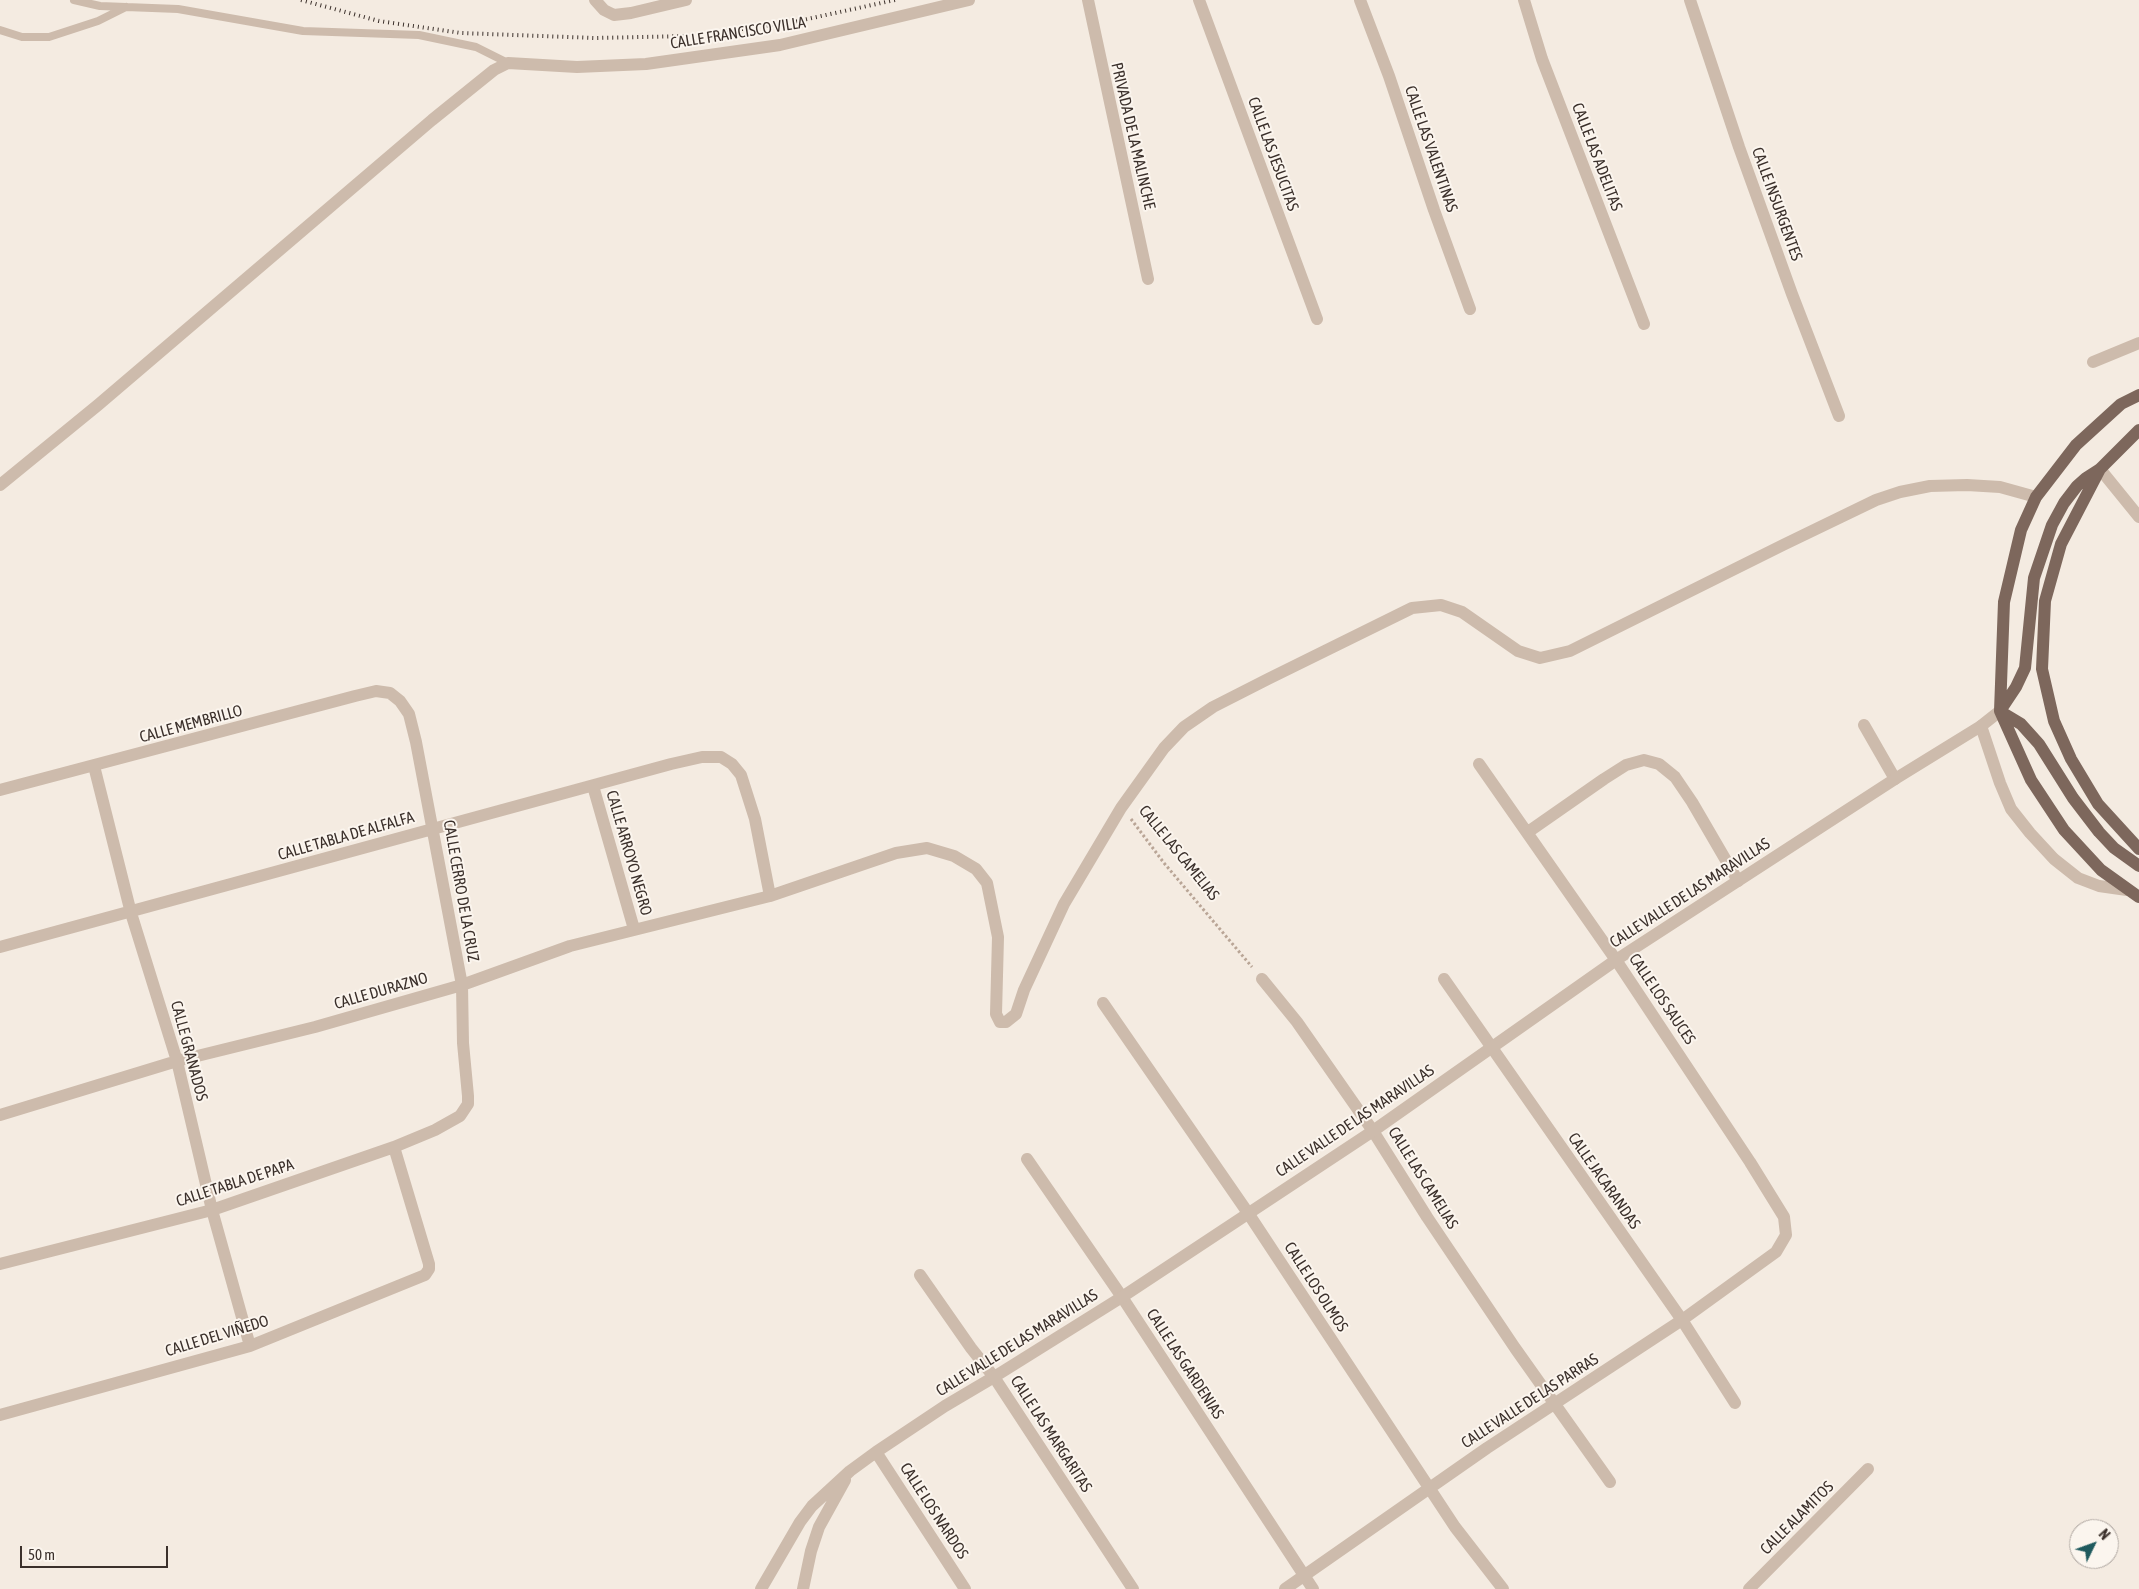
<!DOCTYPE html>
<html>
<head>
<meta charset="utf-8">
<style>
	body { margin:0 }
	#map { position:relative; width:2139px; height:1589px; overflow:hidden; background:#f4ebe1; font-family:"Asap Condensed",sans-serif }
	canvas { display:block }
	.north { position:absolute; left:2069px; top:1519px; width:50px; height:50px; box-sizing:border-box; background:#fbf5ee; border:1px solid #aea6a0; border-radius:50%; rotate:48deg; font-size:14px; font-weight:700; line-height:20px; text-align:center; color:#3b302b }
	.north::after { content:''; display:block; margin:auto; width:18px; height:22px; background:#1f5a5e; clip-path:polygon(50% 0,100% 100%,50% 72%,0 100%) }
	.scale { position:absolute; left:20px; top:1546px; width:148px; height:22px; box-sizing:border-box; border:2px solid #3b302b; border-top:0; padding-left:6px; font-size:15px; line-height:18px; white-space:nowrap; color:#3b302b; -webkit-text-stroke:4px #fbf5ee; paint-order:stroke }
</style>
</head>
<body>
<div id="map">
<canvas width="2139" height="1589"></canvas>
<div class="north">N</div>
<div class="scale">50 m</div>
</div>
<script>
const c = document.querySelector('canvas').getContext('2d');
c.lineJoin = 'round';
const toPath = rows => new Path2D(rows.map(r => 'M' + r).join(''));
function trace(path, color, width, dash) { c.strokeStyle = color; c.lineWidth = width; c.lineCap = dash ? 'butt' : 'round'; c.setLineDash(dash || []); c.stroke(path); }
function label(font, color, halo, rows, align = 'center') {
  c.font = font + ' "Asap Condensed",sans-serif'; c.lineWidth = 4; c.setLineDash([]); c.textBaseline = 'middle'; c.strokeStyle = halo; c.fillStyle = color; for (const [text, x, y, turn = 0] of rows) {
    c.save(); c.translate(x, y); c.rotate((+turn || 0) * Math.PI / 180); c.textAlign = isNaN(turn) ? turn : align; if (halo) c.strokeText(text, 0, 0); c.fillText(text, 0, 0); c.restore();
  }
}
trace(toPath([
	[1131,819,1164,863,1252,967]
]), '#b9a596', 3, [2.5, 2.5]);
trace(toPath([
	[74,0,100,6,178,9,303,31,419,35,476,47,508,63],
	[0,30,22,37,49,37,98,21,126,7]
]), '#cdbbac', 8);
trace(toPath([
	[595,0,604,10,614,15,631,13,686,0],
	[1088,0,1148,279],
	[1199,0,1317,319],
	[1360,0,1389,76,1434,210,1470,309],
	[1524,0,1542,59,1644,324],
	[1690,0,1739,147,1792,294,1839,416],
	[2093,362,2139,343],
	[2100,469,2139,517],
	[1864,725,1895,779],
	[1981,726,2000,783,2011,809,2030,833,2054,859,2078,878,2099,886,2127,890],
	[94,766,131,913,177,1061,212,1210,250,1346],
	[593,786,634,929],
	[0,790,355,696,376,691,390,693,400,701,409,714,416,742,462,985,463,1043,468,1096,468,1104,460,1116,435,1130,394,1147,212,1210,0,1264],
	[1528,832,1604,779,1626,765,1644,760,1659,764,1675,777,1692,802,1738,881],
	[0,947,671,764,702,757,721,757,732,764,741,775,755,819,770,896],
	[1262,979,1297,1022,1373,1131,1427,1217,1515,1348,1610,1482],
	[1444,979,1682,1320,1735,1403],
	[1103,1003,1248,1213,1455,1527,1503,1589],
	[0,1115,177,1061,315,1027,462,985,570,946,770,896,896,853,927,848,954,856,976,869,987,883,998,937,996,1014,1000,1022,1006,1022,1016,1014,1024,990,1064,904,1121,808,1164,748,1184,727,1213,707,1268,679,1412,608,1441,605,1462,612,1518,651,1540,658,1570,651,1783,545,1876,500,1900,492,1930,486,1967,485,2000,487,2036,497],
	[1027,1159,1122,1297,1313,1589],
	[0,1415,250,1346,425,1275,429,1269,429,1264,394,1147],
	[876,1452,965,1589],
	[761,1589,800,1522,812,1506,850,1471,876,1452,945,1406,994,1377,971,1348,920,1275],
	[803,1589,811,1551,819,1527,845,1480],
	[1285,1589,1487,1448,1682,1320,1776,1252,1786,1235,1784,1217,1750,1162,1616,960,1479,764],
	[1749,1589,1868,1469]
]), '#cdbbac', 12);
trace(toPath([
	[0,485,98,405,432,120,494,70,508,63,577,67,646,64,780,45,969,0],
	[1133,1589,994,1377,1122,1297,1373,1131,1616,960,1895,779,1981,726,2000,711]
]), '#cdbbac', 12);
trace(toPath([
	[2139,395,2121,404,2076,445,2036,497,2021,530,2004,602,2000,711,2031,780,2064,830,2101,870,2139,897],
	[2139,430,2100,469,2061,544,2045,601,2042,669,2054,721,2071,759,2098,804,2139,849],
	[2000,711,2016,687,2025,668,2034,578,2052,525,2064,503,2077,486,2086,478,2100,469],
	[2001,712,2021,724,2039,744,2073,798,2099,832,2114,848,2139,866]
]), '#7d675c', 12);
trace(toPath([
	[301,0,379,21,461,33,595,38,688,36,789,23,895,0]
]), '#3b302b', 4, [1, 4]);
label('16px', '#3b302b', '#fbf5ee', [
	["CALLE FRANCISCO VILLA",738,33,-9],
	["PRIVADA DE LA MALINCHE",1133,136,77],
	["CALLE LAS VALENTINAS",1431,149,71],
	["CALLE LAS JESUCITAS",1273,154,70],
	["CALLE LAS ADELITAS",1597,157,69],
	["CALLE INSURGENTES",1777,204,70],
	["CALLE MEMBRILLO",191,724,-15],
	["CALLE TABLA DE ALFALFA",346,836,-16],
	["CALLE ARROYO NEGRO",629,853,74],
	["CALLE LAS CAMELIAS",1179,853,51],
	["CALLE CERRO DE LA CRUZ",461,891,80],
	["CALLE VALLE DE LAS MARAVILLAS",1690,893,-33],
	["CALLE DURAZNO",381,991,-16],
	["CALLE LOS SAUCES",1662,999,56],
	["CALLE GRANADOS",189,1051,75],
	["CALLE VALLE DE LAS MARAVILLAS",1355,1121,-34],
	["CALLE LAS CAMELIAS",1423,1178,58],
	["CALLE JACARANDAS",1604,1181,55],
	["CALLE TABLA DE PAPA",235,1183,-18],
	["CALLE LOS OLMOS",1316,1287,57],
	["CALLE DEL VIÑEDO",217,1336,-17],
	["CALLE VALLE DE LAS MARAVILLAS",1017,1343,-32],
	["CALLE LAS GARDENIAS",1185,1364,57],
	["CALLE VALLE DE LAS PARRAS",1530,1401,-33],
	["CALLE LAS MARGARITAS",1051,1434,57],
	["CALLE LOS NARDOS",934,1511,57],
	["CALLE ALAMITOS",1797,1518,-45]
]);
</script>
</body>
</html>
